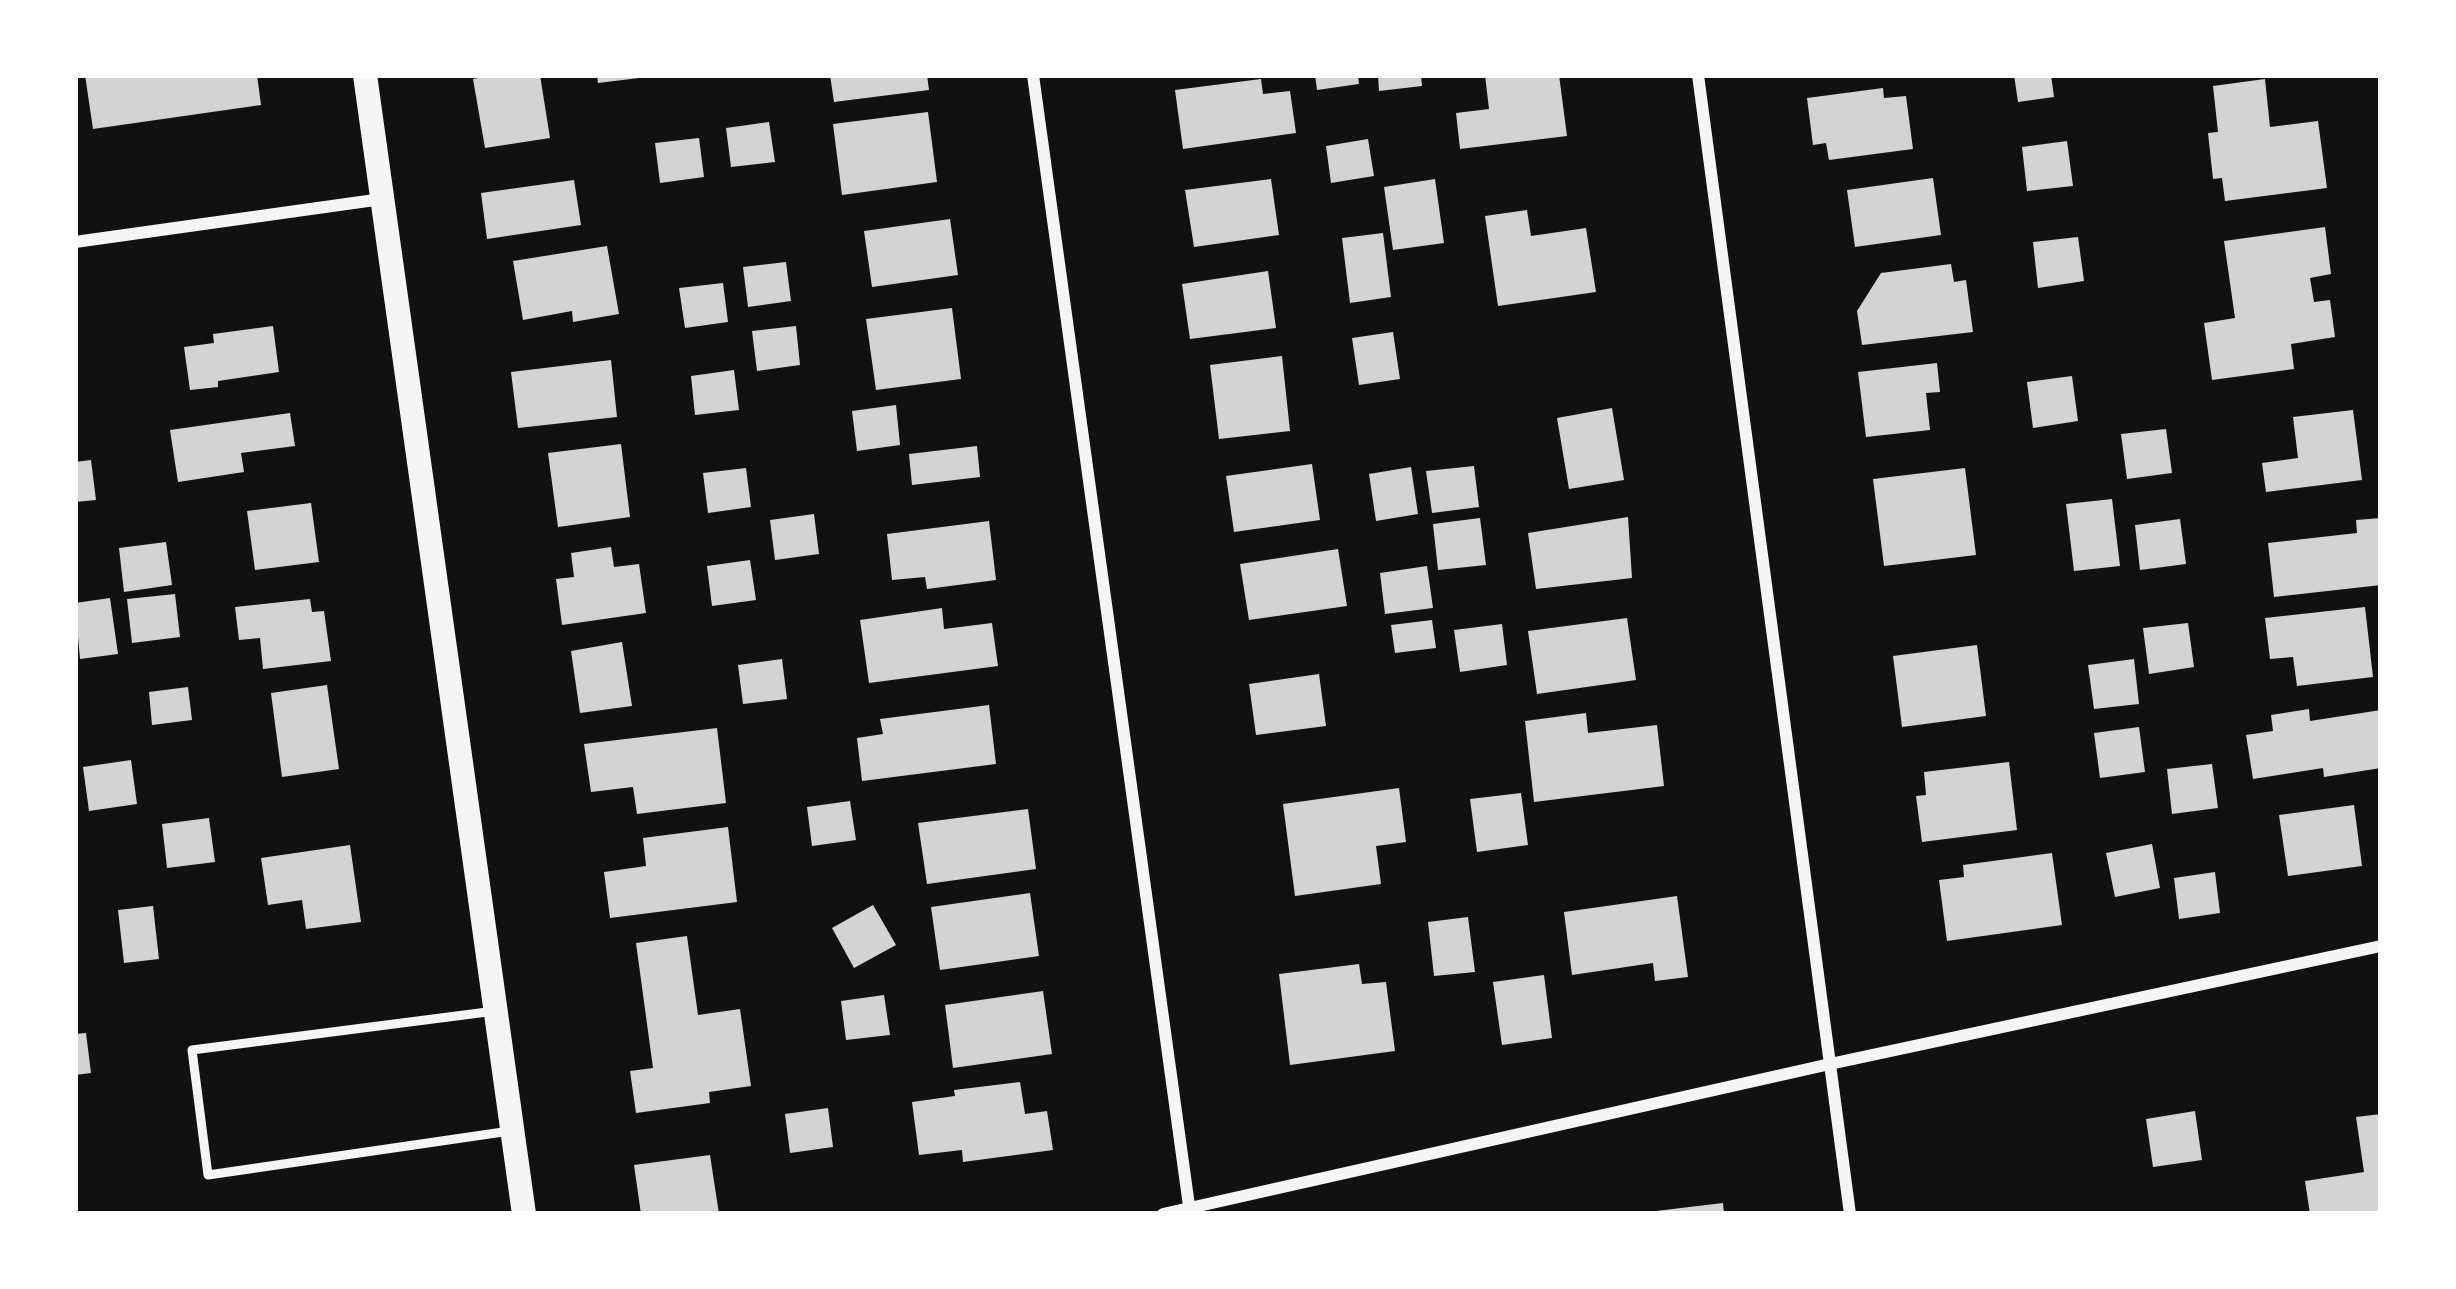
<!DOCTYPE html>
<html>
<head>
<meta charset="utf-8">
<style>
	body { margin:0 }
	#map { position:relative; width:2456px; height:1289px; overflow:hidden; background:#111; font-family:Quicksand,sans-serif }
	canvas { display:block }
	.frame { position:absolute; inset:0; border:78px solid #fff; pointer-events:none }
</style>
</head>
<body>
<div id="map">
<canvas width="2456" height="1289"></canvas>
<div class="frame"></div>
</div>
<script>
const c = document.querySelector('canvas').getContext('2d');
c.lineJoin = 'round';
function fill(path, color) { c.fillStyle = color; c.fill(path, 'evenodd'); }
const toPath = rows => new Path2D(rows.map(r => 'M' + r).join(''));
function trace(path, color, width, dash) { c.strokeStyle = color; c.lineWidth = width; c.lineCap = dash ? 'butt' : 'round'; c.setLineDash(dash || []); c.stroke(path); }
fill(toPath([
	[85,75,257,75,261,105,93,129],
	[496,75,540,75,550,138,485,148,473,79],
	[597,75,639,75,639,78,598,83],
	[830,75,927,75,929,90,834,102],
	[1315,75,1358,75,1359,84,1317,90],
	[1378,75,1421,75,1422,86,1379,91],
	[1485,75,1559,75,1567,136,1460,149,1456,113,1489,109],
	[2014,75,2051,75,2054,97,2018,102],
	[1261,79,1263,94,1290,91,1296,133,1183,149,1175,90],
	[2265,79,2270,127,2318,121,2327,188,2225,201,2222,178,2213,179,2208,133,2218,132,2213,86],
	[1883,88,1884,98,1906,96,1913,149,1829,160,1826,143,1813,145,1807,98],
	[928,112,937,182,842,195,833,124],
	[769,122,775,162,731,167,726,128],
	[699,138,704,177,660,183,655,143],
	[1368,139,1374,176,1331,183,1326,146],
	[2067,141,2073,186,2027,191,2022,147],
	[1933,178,1941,235,1855,247,1847,190],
	[1271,179,1279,235,1194,247,1185,190],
	[1435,179,1444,243,1393,250,1384,187],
	[574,180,581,225,487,239,481,193],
	[1527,210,1531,236,1586,228,1596,292,1498,306,1485,216],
	[950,219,958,275,872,287,864,231],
	[2325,227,2331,274,2310,278,2314,302,2330,300,2335,337,2291,344,2294,369,2212,380,2204,323,2235,318,2224,241],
	[1383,233,1391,297,1350,303,1342,238],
	[2078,237,2084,281,2038,288,2033,242],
	[607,246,619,314,573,322,572,311,523,320,513,261],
	[786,262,791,301,748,307,743,267],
	[1951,264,1954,282,1966,280,1973,332,1862,345,1857,311,1881,273],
	[1268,271,1276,328,1190,339,1182,284],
	[723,283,728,322,685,328,679,288],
	[952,308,961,379,876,390,866,319],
	[273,326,279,372,218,381,218,387,190,390,184,347,214,343,213,334],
	[796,326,800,365,757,371,752,331],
	[1393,332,1400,379,1359,385,1352,338],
	[1282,356,1290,431,1219,439,1210,365],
	[611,360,617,417,518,428,511,372],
	[1937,363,1940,392,1926,393,1930,430,1866,437,1858,372],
	[734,370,739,410,695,415,691,376],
	[2072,376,2078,421,2033,428,2027,382],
	[896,405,900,445,857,451,852,411],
	[1612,408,1624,480,1569,489,1557,418],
	[2353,410,2362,480,2266,492,2262,463,2298,458,2293,417],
	[290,413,295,446,241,453,244,472,178,482,170,430],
	[2166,429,2172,473,2127,479,2121,434],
	[621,444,630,517,558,527,548,453],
	[977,446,980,477,912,485,909,454],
	[91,460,96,500,75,502,75,462],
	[1312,464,1320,520,1234,532,1226,476],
	[1474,466,1479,507,1432,513,1426,471],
	[1411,467,1418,514,1376,521,1369,474],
	[746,468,751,507,708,513,703,473],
	[1965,468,1976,555,1884,566,1873,479],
	[2112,499,2120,566,2074,571,2066,504],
	[311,503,319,562,255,570,247,511],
	[814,514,819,554,775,560,770,520],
	[1628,517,1632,578,1536,589,1528,533],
	[1480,518,1486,565,1438,570,1433,524],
	[2381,518,2381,585,2274,597,2268,543,2357,533,2356,520],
	[2180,519,2186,564,2140,570,2135,525],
	[989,521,996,580,927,589,925,577,892,580,887,534],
	[166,542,172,585,124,592,119,548],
	[611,547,614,567,639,564,646,613,562,625,556,579,574,577,571,553],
	[1338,549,1347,606,1249,620,1240,564],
	[750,560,756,600,712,606,707,566],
	[1427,566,1433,608,1385,614,1380,573],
	[175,594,180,637,132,643,127,599],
	[110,598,118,654,80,659,75,603],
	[310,599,312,612,324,611,331,661,263,669,260,638,239,640,235,607],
	[2365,607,2373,677,2297,686,2293,657,2270,659,2265,618],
	[942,608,944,629,992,623,998,666,869,683,860,620],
	[1627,618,1636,680,1537,694,1528,631],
	[1432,620,1436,648,1395,653,1391,625],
	[2188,623,2194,667,2149,674,2143,628],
	[1502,624,1507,665,1460,672,1454,630],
	[622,642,632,706,580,713,571,651],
	[1977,645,1986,716,1902,727,1893,656],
	[782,659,787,699,743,704,738,665],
	[2134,659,2139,704,2094,709,2088,665],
	[1319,674,1326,726,1256,735,1249,684],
	[327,685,339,769,282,777,271,693],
	[188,687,192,720,152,725,149,692],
	[989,705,996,764,862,781,857,738,883,734,880,719],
	[2309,709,2310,721,2381,710,2381,768,2324,777,2323,768,2253,779,2246,735,2273,731,2271,715],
	[1586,713,1588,733,1657,725,1664,786,1534,802,1525,721],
	[2139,727,2145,772,2100,778,2094,733],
	[717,728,726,803,637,814,633,787,591,792,584,744],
	[131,760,137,804,89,811,83,767],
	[2009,762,2017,830,1922,842,1916,796,1926,795,1924,772],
	[2212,764,2218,808,2172,814,2167,769],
	[1399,788,1406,842,1376,846,1381,884,1295,896,1283,804],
	[1521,793,1528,845,1477,852,1470,799],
	[850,801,856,840,812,846,807,807],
	[2354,805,2362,866,2288,876,2279,815],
	[1028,809,1036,869,927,884,918,823],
	[209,818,215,862,167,868,162,824],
	[728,827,737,902,610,918,604,872,646,866,643,838],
	[2152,844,2160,888,2115,897,2106,853],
	[350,845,361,922,306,929,302,900,268,905,261,858],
	[2052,853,2062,925,1947,941,1939,880,1964,877,1963,865],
	[2215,872,2220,913,2179,919,2174,878],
	[1030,893,1039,956,940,970,931,907],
	[1677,896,1688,977,1655,981,1653,963,1572,975,1564,912],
	[873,905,896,945,854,968,832,928],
	[153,906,159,959,124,963,118,910],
	[1468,917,1475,972,1434,976,1428,922],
	[687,936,698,1015,740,1009,751,1086,709,1092,710,1103,636,1113,630,1071,653,1068,636,943],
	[1359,964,1362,984,1386,982,1395,1051,1290,1065,1279,974],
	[1544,975,1552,1038,1502,1045,1493,982],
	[1043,991,1052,1054,953,1068,945,1005],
	[884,995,890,1035,846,1040,841,1001],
	[86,1033,91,1073,75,1075,75,1034],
	[1020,1082,1025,1114,1047,1111,1053,1150,963,1162,962,1150,919,1155,912,1102,955,1096,954,1090],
	[828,1108,833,1147,790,1153,785,1114],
	[2195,1111,2202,1160,2153,1167,2146,1119],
	[2381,1114,2381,1214,2310,1214,2305,1181,2364,1172,2356,1117],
	[710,1155,719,1214,641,1214,634,1165],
	[1723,1203,1724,1214,1656,1214,1656,1211]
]), '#d3d3d3');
trace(toPath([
	[495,1011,192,1050,208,1175,510,1131]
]), '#f5f5f5', 9);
trace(toPath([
	[1033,75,1190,1213],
	[1698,75,1850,1214],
	[75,242,382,199],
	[1163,1214,1830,1064,2381,946]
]), '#f5f5f5', 12);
trace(toPath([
	[365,75,524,1214]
]), '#f5f5f5', 24);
</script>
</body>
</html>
